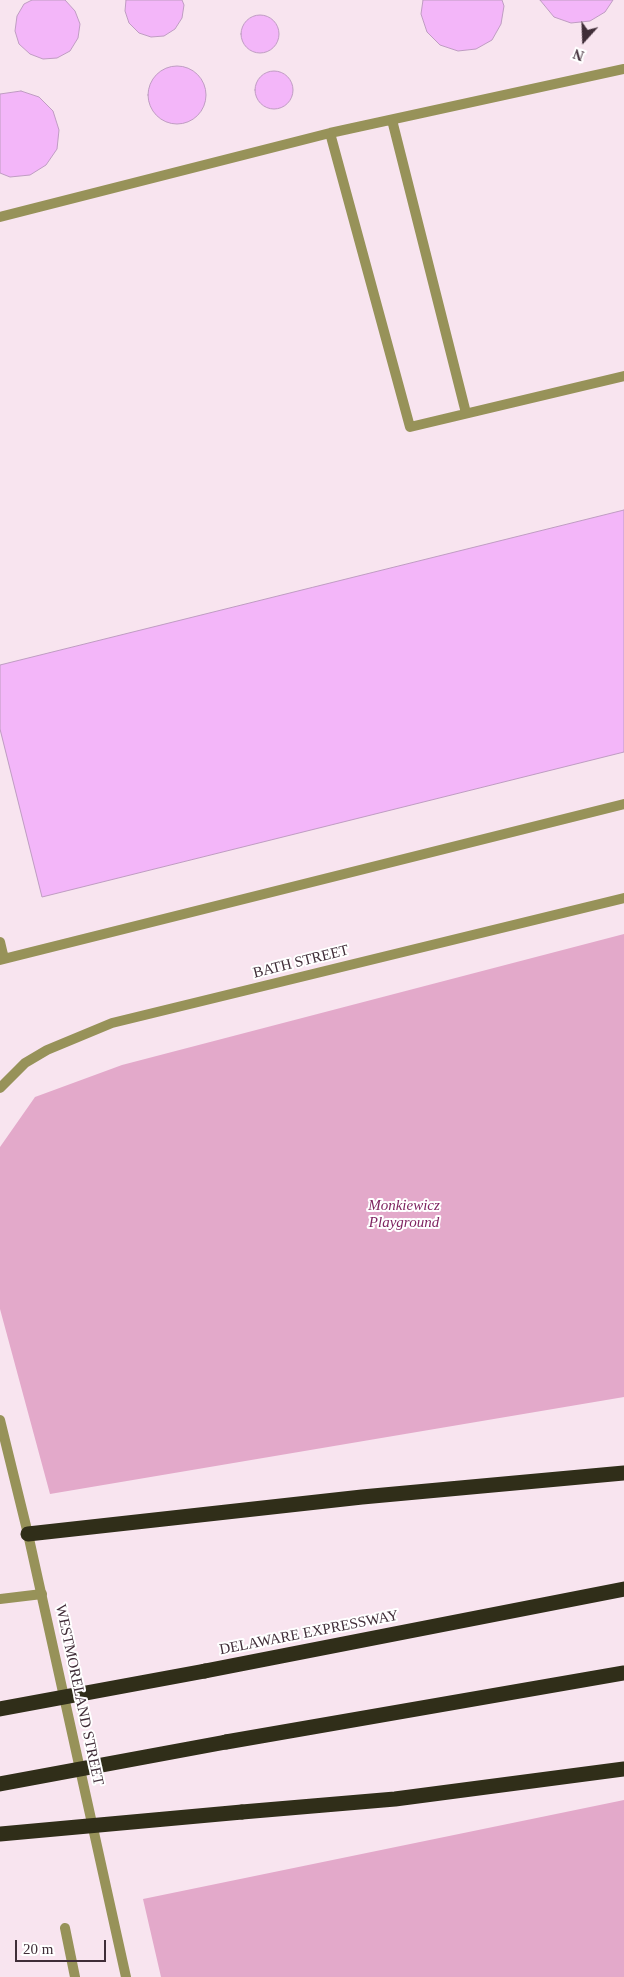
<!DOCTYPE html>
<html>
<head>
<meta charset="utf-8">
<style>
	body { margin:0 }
	#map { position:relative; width:624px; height:1977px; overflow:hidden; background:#f8e4ef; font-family:"Times New Roman",serif }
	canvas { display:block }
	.north { position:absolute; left:559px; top:15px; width:50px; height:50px; -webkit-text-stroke:4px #fff; paint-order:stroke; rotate:200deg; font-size:14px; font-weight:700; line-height:20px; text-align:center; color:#402d38 }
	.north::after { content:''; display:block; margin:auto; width:18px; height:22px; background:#402d38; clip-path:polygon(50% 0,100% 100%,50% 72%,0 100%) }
	.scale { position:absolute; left:15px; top:1940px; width:91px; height:22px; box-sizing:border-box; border:2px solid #402d38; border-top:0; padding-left:6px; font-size:15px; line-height:18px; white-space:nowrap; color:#402d38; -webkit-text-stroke:4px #fff; paint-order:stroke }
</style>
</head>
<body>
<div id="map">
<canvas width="624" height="1977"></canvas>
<div class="north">N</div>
<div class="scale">20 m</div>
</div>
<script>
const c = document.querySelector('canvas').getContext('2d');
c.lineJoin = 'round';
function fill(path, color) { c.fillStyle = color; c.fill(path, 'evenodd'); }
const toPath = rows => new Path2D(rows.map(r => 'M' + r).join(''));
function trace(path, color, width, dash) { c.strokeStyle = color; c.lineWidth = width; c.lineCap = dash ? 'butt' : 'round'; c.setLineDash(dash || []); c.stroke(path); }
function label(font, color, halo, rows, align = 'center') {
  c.font = font + ' "Times New Roman",serif'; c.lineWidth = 4; c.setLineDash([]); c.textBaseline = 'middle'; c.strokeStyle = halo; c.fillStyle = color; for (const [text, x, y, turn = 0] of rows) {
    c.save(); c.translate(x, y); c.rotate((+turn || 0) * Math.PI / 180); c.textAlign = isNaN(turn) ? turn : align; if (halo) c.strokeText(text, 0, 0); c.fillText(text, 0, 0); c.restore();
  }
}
fill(toPath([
	[624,934,624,1397,50,1494,0,1309,0,1147,35,1097,122,1065],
	[624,1800,624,1977,161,1977,143,1899]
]), '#e3a9ca');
const building = toPath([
	[32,0,65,0,75,11,80,24,78,38,70,51,57,58,43,59,30,54,19,44,15,31,17,16,24,4,32,0],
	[126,0,182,0,184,5,182,18,175,29,164,36,151,37,139,33,129,23,125,11,126,0],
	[423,0,502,0,504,6,501,24,492,40,476,49,458,51,440,45,427,32,421,14,423,0],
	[540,0,613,0,605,12,590,21,571,23,554,17,540,0],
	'241 34a19 19 0 1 1 38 0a19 19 0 1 1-38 0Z',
	'148 95a29 29 0 1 1 58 0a29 29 0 1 1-58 0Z',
	'255 90a19 19 0 1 1 38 0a19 19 0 1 1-38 0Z',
	[21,91,39,97,53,111,59,130,57,149,46,165,30,175,10,177,0,173,0,94,21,91],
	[624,510,624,752,42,897,0,729,0,665,624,510]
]);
fill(building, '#f3b6f9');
trace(building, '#bf9cc2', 1);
trace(toPath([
	[392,120,466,413],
	[330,133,410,427,624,376],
	[0,217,330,133,624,69],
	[0,942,4,959],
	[0,960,624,804],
	[0,1599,42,1594],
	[65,1928,75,1977]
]), '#979259', 10);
trace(toPath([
	[0,1088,25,1063,47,1050,112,1023,624,898],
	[0,1420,28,1534,126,1977]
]), '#979259', 10);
trace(toPath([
	[28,1534,362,1497,624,1473],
	[205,1671,624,1589],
	[226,1742,624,1673],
	[242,1812,395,1799,624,1769]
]), '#302e19', 15);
trace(toPath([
	[0,1709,205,1671],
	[0,1784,226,1742],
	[0,1834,242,1812]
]), '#302e19', 15);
label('15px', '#402d38', '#fff', [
	["BATH STREET",301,962,-14],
	["DELAWARE EXPRESSWAY",309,1633,-11],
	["WESTMORELAND STREET",79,1695,78]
]);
label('italic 15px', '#7f2461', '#fff', [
	["Monkiewicz",404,1206],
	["Playground",404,1223]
]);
</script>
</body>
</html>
